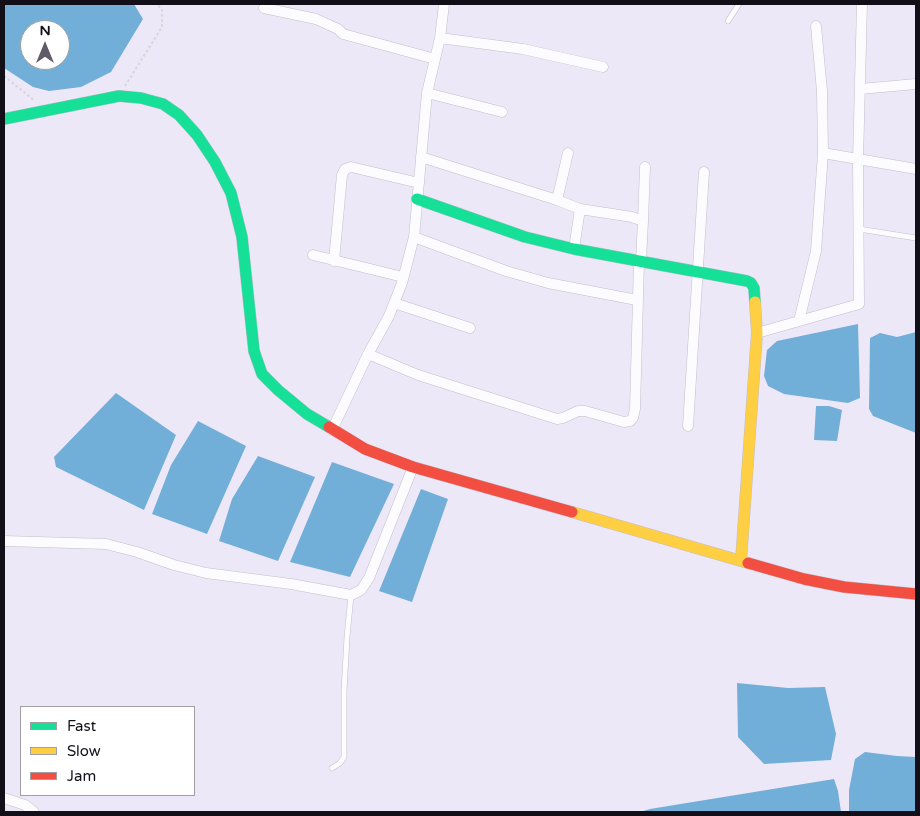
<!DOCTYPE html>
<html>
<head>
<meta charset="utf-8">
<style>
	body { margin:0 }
	#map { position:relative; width:920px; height:816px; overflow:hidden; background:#ede8f8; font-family:"Varela Round",sans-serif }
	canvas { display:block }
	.frame { position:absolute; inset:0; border:5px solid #130f19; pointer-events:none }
	.legend { position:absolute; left:20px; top:706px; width:175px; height:90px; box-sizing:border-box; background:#fff; border:1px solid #a19fa3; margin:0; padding:6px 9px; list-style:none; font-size:15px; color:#130f19 }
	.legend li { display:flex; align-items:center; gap:10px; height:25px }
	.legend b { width:25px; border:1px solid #a19fa3 }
	.north { position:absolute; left:20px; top:20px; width:50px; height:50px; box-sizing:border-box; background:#fff; border:1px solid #a19fa3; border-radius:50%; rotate:0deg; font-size:14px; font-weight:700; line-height:20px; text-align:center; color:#130f19 }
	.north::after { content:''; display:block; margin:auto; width:18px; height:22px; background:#5f5b67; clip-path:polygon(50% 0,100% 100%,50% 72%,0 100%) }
</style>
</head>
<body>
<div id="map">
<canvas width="920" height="816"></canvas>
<div class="frame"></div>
<ul class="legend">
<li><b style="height:6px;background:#16e098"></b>Fast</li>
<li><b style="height:6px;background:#ffcf43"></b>Slow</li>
<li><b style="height:6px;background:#f24e42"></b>Jam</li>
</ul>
<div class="north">N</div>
</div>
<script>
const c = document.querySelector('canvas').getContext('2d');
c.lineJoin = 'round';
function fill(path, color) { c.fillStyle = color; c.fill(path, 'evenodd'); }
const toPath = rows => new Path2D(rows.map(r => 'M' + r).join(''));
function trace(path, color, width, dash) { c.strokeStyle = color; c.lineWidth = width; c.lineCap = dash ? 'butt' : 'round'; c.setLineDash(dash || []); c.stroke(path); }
fill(toPath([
	[4,4,134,4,143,19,111,72,81,87,49,91,33,87,4,68],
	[30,30,60,30,60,60,30,60],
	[858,324,860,398,848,403,784,394,768,386,764,376,767,350,777,341],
	[916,332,916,433,873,416,869,409,870,338,880,333,897,337],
	[116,393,176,435,144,510,56,467,54,457],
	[816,406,829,406,842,410,837,441,814,440],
	[198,421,246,446,207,534,152,514,171,465],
	[258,456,315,477,278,561,219,541,232,499],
	[332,462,394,484,350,577,290,562],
	[421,489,448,499,412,602,379,591],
	[737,683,788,688,825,687,836,734,831,760,764,764,738,737],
	[865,752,897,756,916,757,916,812,849,812,849,790,855,759],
	[834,779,838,791,841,812,640,812,650,809]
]), '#72afd8');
const lane = toPath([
	[728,21,739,4],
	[859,229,916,238],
	[332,768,340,763,344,757,344,691,347,637,351,595]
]);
const street = toPath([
	[264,8,316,19,338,29,343,34,435,59],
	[440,38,523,49,603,67],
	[860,89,916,84],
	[427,93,502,112],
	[823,153,916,169],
	[421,157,557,200,580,209,632,217,643,221,641,261],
	[557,200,568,153],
	[643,221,645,167],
	[414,237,506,271,548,283,637,300],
	[574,249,580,209],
	[313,255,403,277],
	[334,261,342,175,345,169,351,167,419,183],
	[394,303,470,328],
	[799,321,816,251,823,153,822,91,816,26],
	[757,333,859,304,858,160,862,4],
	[368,354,418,375,557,419,563,418,578,411,585,411,624,422,630,421,633,418,635,409,639,261],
	[688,426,704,172],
	[332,430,368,354,389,316,402,283,414,237,427,93,440,38,444,4],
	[4,541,106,544,137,552,174,565,206,573,291,584,351,595,361,590,369,578,413,467],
	[4,798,25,805,34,812]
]);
const fast = toPath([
	[4,119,119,96,141,98,163,104,179,115,197,135,215,162,231,193,242,237,254,351,262,374,278,390,307,414,329,427],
	[417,199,525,237,574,249,747,281,751,283,754,288,755,302]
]);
const slow = toPath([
	[572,512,748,563],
	[741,561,757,333,755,302]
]);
const jam = toPath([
	[329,427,365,449,413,467,572,512],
	[748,563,804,579,844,587,916,594]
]);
trace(lane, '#c2beca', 6);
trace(street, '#c2beca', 11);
trace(fast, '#c2beca', 12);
trace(slow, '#c2beca', 12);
trace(jam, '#c2beca', 12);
trace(toPath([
	[4,76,35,101],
	[125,86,162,27,162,9,156,4]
]), '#d7d5d9', 2, [2.5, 2.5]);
trace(lane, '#fcfcfe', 5);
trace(street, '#fcfcfe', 10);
trace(fast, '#16e098', 11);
trace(slow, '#ffcf43', 11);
trace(jam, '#f24e42', 11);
</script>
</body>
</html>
